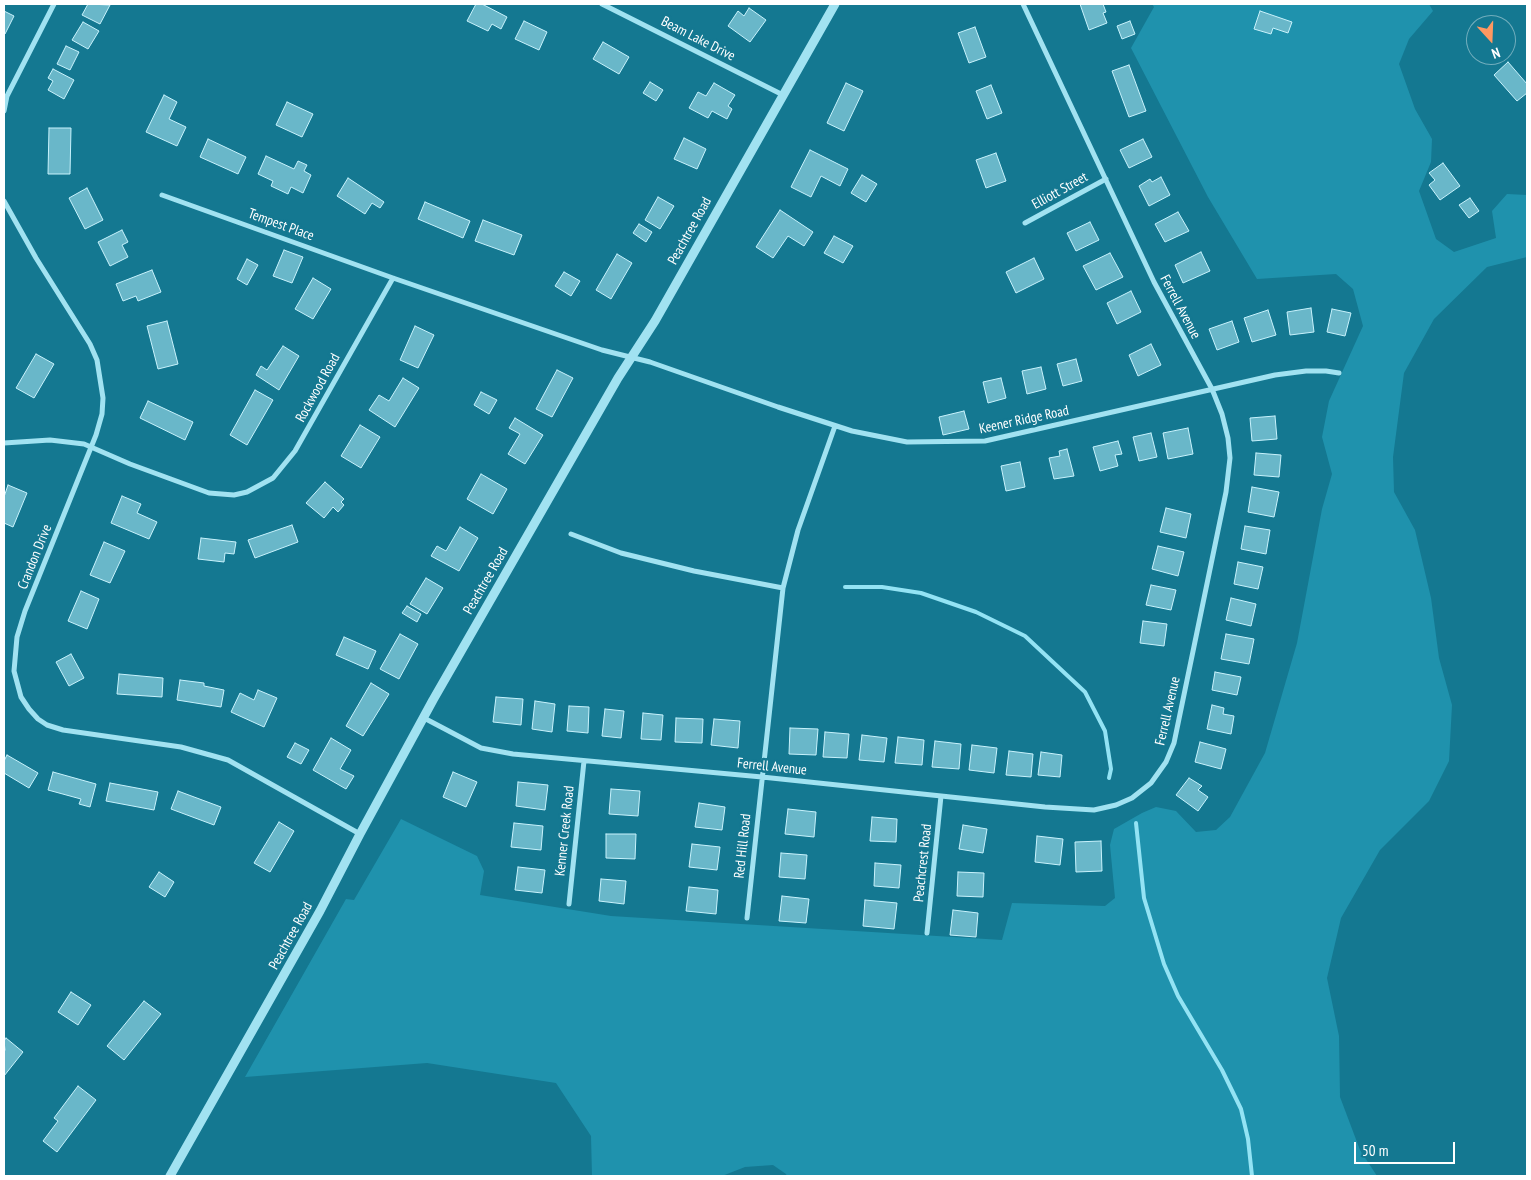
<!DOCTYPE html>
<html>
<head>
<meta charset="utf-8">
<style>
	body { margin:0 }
	#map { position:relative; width:1531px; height:1180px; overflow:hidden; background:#147891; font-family:"PT Sans Narrow",sans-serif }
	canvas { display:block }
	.frame { position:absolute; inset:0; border:5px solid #fff; pointer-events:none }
	.north { position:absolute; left:1466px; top:15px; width:50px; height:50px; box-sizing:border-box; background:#147891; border:1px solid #72aebd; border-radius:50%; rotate:160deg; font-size:14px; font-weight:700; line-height:20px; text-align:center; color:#fff }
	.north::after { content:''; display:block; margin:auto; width:18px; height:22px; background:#ff9861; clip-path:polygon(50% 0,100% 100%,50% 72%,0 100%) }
	.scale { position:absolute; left:1354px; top:1142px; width:101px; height:22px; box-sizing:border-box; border:2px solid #fff; border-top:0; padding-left:6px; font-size:15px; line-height:18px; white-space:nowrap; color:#fff; -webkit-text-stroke:4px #147891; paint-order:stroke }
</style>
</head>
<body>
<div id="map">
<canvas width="1531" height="1180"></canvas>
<div class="frame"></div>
<div class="north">N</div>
<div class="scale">50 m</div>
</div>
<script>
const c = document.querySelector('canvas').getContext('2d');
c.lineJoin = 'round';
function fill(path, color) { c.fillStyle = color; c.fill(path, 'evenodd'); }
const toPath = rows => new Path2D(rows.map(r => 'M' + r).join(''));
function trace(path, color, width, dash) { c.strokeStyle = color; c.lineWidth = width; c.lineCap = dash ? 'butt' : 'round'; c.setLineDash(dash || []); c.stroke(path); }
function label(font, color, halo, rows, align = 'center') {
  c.font = font + ' "PT Sans Narrow",sans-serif'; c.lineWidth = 5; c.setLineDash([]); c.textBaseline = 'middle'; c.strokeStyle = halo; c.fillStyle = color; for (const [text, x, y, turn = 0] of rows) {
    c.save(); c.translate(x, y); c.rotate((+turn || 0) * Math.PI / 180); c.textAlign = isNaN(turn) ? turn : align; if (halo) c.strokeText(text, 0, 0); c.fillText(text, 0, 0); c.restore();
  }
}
fill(toPath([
	[1152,4,1429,4,1433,11,1409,39,1399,64,1415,109,1432,139,1431,162,1419,191,1436,239,1454,252,1496,238,1492,211,1507,194,1527,195,1527,257,1487,267,1434,319,1404,373,1393,457,1394,492,1415,530,1431,598,1439,658,1452,705,1449,761,1429,801,1380,850,1341,918,1327,978,1339,1036,1340,1097,1360,1150,1377,1176,787,1176,786,1174,773,1165,745,1167,722,1176,592,1176,591,1136,556,1083,427,1063,245,1077,346,899,354,900,401,819,477,856,484,871,480,895,611,916,1002,940,1012,903,1105,906,1115,898,1110,845,1114,829,1142,813,1156,807,1176,811,1196,832,1216,830,1230,817,1265,753,1297,643,1322,509,1332,474,1322,437,1329,401,1363,326,1353,289,1336,274,1257,279,1208,197,1131,48,1154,7]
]), '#1f92ad');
trace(toPath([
	[845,587,882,587,921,593,976,612,1025,636,1085,692,1105,731,1111,769,1109,778],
	[1136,823,1144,898,1164,964,1178,996,1222,1070,1241,1109,1248,1139,1252,1176]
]), '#93e3f4', 4);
const building = toPath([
	[88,4,110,5,100,24,82,15,88,4],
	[476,4,482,4,507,17,501,29,492,24,488,31,467,21,476,4],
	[1080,4,1103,4,1106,12,1103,13,1107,23,1089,30,1080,4],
	[749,8,766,20,750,42,728,26,738,11,744,16,749,8],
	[4,11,14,16,5,34,4,34,4,11],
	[1260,11,1292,22,1288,33,1273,28,1271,34,1254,29,1260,11],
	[524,21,547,32,539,50,515,39,524,21],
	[1130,21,1135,34,1122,39,1117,26,1130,21],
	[83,22,99,31,88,49,72,40,83,22],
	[975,27,986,57,969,63,958,33,975,27],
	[603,42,629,57,619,74,593,59,603,42],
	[66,46,79,52,70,70,57,64,66,46],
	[1508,62,1527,84,1527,93,1517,101,1494,75,1508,62],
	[1129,65,1146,111,1129,117,1112,71,1129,65],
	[53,69,74,80,64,99,48,90,53,81,48,78,53,69],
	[650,82,663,90,656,101,643,93,650,82],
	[714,83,735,95,728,106,732,109,727,119,712,111,708,118,689,108,698,92,706,96,714,83],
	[846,83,863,91,844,131,827,123,846,83],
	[991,85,1002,113,987,119,976,91,991,85],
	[164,95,177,102,169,119,186,127,177,146,146,132,164,95],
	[287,102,313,114,302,137,276,125,287,102],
	[49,128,71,128,70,174,48,174,49,128],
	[684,138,706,149,697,169,674,159,684,138],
	[208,139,246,157,238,174,200,157,208,139],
	[1143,139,1152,157,1129,168,1120,150,1143,139],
	[810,150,848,169,840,186,821,176,811,197,791,187,810,150],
	[996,153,1006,181,986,188,976,160,996,153],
	[266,156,294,169,298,161,307,165,304,171,311,175,303,193,291,187,288,194,271,186,273,181,258,174,266,156],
	[1443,163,1460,186,1440,200,1429,185,1435,180,1429,173,1443,163],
	[862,175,877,184,866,202,851,193,862,175],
	[1161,177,1170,195,1149,206,1139,186,1150,179,1152,182,1161,177],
	[348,178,384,202,380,208,372,203,365,214,337,196,348,178],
	[87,188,103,220,85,229,69,198,87,188],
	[658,197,674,206,660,229,645,220,658,197],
	[1470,198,1479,211,1469,218,1459,205,1470,198],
	[425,202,470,221,463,238,418,219,425,202],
	[780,210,813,232,804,246,788,236,773,258,756,247,780,210],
	[1178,212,1189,231,1165,242,1155,224,1178,212],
	[483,220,522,235,514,255,475,241,483,220],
	[1090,222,1099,240,1076,251,1067,233,1090,222],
	[639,224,652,232,646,242,633,233,639,224],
	[122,230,128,242,122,245,128,257,110,266,98,242,122,230],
	[834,236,853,246,843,263,824,253,834,236],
	[284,250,303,257,292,283,273,276,284,250],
	[1201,252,1210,271,1183,283,1175,265,1201,252],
	[1110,253,1123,277,1096,290,1083,266,1110,253],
	[617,254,632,263,611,299,596,290,617,254],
	[1034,258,1044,279,1016,293,1006,272,1034,258],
	[247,259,258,265,247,285,237,279,247,259],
	[152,270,161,292,138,301,136,296,123,301,116,284,152,270],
	[564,272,580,281,571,296,555,286,564,272],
	[313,278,331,289,313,319,295,309,313,278],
	[1131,291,1141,312,1117,324,1107,303,1131,291],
	[1311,308,1314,332,1290,335,1287,312,1311,308],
	[1332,309,1351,313,1345,336,1327,332,1332,309],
	[1268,310,1276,335,1252,342,1244,318,1268,310],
	[167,321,178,364,158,369,147,326,167,321],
	[1232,321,1239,342,1217,350,1209,329,1232,321],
	[415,326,434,335,418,368,400,360,415,326],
	[1151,344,1161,365,1138,376,1129,355,1151,344],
	[283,346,299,356,279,390,256,375,261,366,267,370,283,346],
	[36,354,54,364,34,398,16,388,36,354],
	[1076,359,1082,381,1063,386,1057,364,1076,359],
	[1041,367,1046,389,1027,394,1022,371,1041,367],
	[557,370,573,378,552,417,536,409,557,370],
	[403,378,419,388,395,427,369,410,379,395,389,401,403,378],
	[1001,378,1006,398,988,403,983,382,1001,378],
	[255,390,273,400,247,445,230,435,255,390],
	[481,392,497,400,489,414,474,405,481,392],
	[148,401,193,422,185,440,140,418,148,401],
	[964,411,969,429,943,435,939,417,964,411],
	[1275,416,1277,439,1252,441,1250,418,1275,416],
	[515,418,543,435,525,464,508,454,520,434,509,428,515,418],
	[360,425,380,437,361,468,341,456,360,425],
	[1188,428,1193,454,1168,459,1163,433,1188,428],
	[1151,433,1157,457,1139,461,1133,437,1151,433],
	[1118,441,1122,454,1115,455,1118,466,1100,471,1093,447,1118,441],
	[1067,449,1074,476,1054,479,1049,458,1060,456,1059,451,1067,449],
	[1256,453,1281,455,1279,477,1254,475,1256,453],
	[1020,462,1025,487,1006,491,1001,466,1020,462],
	[481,474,507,489,493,514,467,499,481,474],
	[325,482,344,499,341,502,344,505,338,512,333,507,324,518,306,503,325,482],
	[8,485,27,493,13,527,4,523,4,497,8,485],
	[1252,487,1279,492,1274,517,1248,512,1252,487],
	[122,496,141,504,137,513,157,522,149,539,111,523,122,496],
	[1166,508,1191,514,1186,538,1160,532,1166,508],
	[292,525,298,542,255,558,248,540,292,525],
	[1245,526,1270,530,1266,554,1241,549,1245,526],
	[460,527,478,538,459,571,431,556,437,546,446,551,460,527],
	[201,538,236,542,234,554,225,553,224,562,198,559,201,538],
	[104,542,125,551,110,583,90,575,104,542],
	[1158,546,1184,552,1178,576,1152,569,1158,546],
	[1238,562,1263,567,1258,589,1234,584,1238,562],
	[426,578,443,588,427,614,410,604,426,578],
	[1151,585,1176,590,1171,610,1146,605,1151,585],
	[81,591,99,599,87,629,68,621,81,591],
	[1231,598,1256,604,1251,626,1226,620,1231,598],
	[407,606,421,614,417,622,402,613,407,606],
	[1143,621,1167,624,1164,646,1140,643,1143,621],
	[400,634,418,644,399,679,380,669,400,634],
	[1226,634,1254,639,1249,664,1221,659,1226,634],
	[344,637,376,651,368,669,336,655,344,637],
	[71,654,84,678,69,686,56,662,71,654],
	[1215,672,1241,677,1237,695,1212,690,1215,672],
	[119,674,163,678,162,697,117,694,119,674],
	[180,680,204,683,204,686,224,690,221,707,177,700,180,680],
	[371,683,389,694,363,736,346,726,371,683],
	[258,690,277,698,264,727,231,712,240,693,254,700,258,690],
	[496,697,523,699,521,725,493,722,496,697],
	[535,701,555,704,552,732,532,729,535,701],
	[1212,705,1224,708,1223,714,1234,716,1231,734,1207,729,1212,705],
	[569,706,589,707,588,733,567,731,569,706],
	[605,709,624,711,621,738,602,736,605,709],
	[643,713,663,715,661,740,641,739,643,713],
	[676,718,703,719,702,743,675,742,676,718],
	[714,719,740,721,738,748,711,745,714,719],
	[790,728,818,729,816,755,789,754,790,728],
	[825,732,849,734,847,758,823,757,825,732],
	[862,735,887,738,884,762,859,760,862,735],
	[898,737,924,740,922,765,895,763,898,737],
	[331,738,351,750,340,769,354,776,346,789,313,770,331,738],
	[935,741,961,744,959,769,932,767,935,741],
	[1200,742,1226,749,1221,769,1195,762,1200,742],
	[295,743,309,750,301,764,287,757,295,743],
	[972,745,997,748,994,773,969,770,972,745],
	[1009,751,1033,754,1031,777,1006,775,1009,751],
	[1041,752,1062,755,1060,777,1038,775,1041,752],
	[7,755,38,773,29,788,4,773,4,761,7,755],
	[53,772,96,784,90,807,79,804,81,799,48,790,53,772],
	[453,772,477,782,466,807,443,797,453,772],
	[1189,778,1202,786,1198,790,1208,797,1198,811,1176,795,1189,778],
	[518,782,548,785,545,810,516,806,518,782],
	[110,783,158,792,154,810,106,801,110,783],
	[611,789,640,791,638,816,609,814,611,789],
	[178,791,221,807,214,825,171,809,178,791],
	[699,803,725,807,722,830,695,827,699,803],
	[788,809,816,812,814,837,785,834,788,809],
	[872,817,897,819,896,842,870,841,872,817],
	[279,822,294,831,270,872,254,863,279,822],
	[514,823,543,826,541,850,511,847,514,823],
	[963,825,987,829,983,853,959,849,963,825],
	[606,834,636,834,635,859,606,858,606,834],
	[1037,836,1063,839,1060,865,1035,862,1037,836],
	[1101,841,1102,871,1076,872,1075,842,1101,841],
	[692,844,720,847,717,870,689,867,692,844],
	[781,853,807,855,805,879,779,877,781,853],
	[875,863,901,865,899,888,874,886,875,863],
	[518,867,545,870,542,893,515,890,518,867],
	[159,872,174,882,165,897,149,887,159,872],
	[958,872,984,873,983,897,957,896,958,872],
	[601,879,626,881,624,904,599,901,601,879],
	[689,887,718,890,716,914,686,911,689,887],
	[782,896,809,899,806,923,779,921,782,896],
	[865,900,897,903,894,929,863,926,865,900],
	[953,910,978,913,976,937,950,935,953,910],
	[71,992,91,1005,78,1025,58,1012,71,992],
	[144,1001,161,1014,124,1060,107,1046,144,1001],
	[6,1038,23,1052,4,1076,4,1052,5,1050,4,1041,6,1038],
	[78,1086,96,1100,57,1152,43,1141,58,1121,54,1118,78,1086]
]);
fill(building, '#69b7c9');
trace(building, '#c8f2fc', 1);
trace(toPath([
	[602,4,783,95],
	[4,111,7,96,54,4],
	[162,195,393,278,602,350,650,362,778,407,852,431,907,442,985,441,1275,375,1306,371,1326,371,1339,373],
	[4,201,36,258,90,344,97,360,103,398,102,414,96,435,25,611,17,637,14,671,21,697,29,709,38,719,47,725,63,730,181,747,228,760,360,834],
	[1025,223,1106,179],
	[4,443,50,440,84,444,130,464,209,493,234,495,247,492,273,478,295,451,393,278],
	[571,534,621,553,694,571,783,588],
	[424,718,481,748,513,754,762,777,1045,807,1094,810,1116,805,1132,798,1151,783,1166,762,1174,743,1226,492,1230,458,1228,438,1222,414,1212,389,1154,282,1023,4],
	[569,904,584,761],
	[747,918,783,588,798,530,835,426],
	[927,933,941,796]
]), '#a1e2f1', 5);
trace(toPath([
	[170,1176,320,911,360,834,433,700,618,378,655,321,835,4]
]), '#a1e2f1', 9);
label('14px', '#fff', '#147891', [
	["Beam Lake Drive",698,39,27],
	["Elliott Street",1060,191,-29],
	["Tempest Place",281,225,20],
	["Peachtree Road",690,231,-61],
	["Ferrell Avenue",1180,307,62],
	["Rockwood Road",318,388,-61],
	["Keener Ridge Road",1024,420,-12],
	["Crandon Drive",35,557,-68],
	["Peachtree Road",486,581,-60],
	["Ferrell Avenue",1168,711,-77],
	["Ferrell Avenue",772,767,6],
	["Kenner Creek Road",565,831,-84],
	["Red Hill Road",743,846,-84],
	["Peachcrest Road",923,863,-84],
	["Peachtree Road",291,936,-61]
]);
</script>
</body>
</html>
